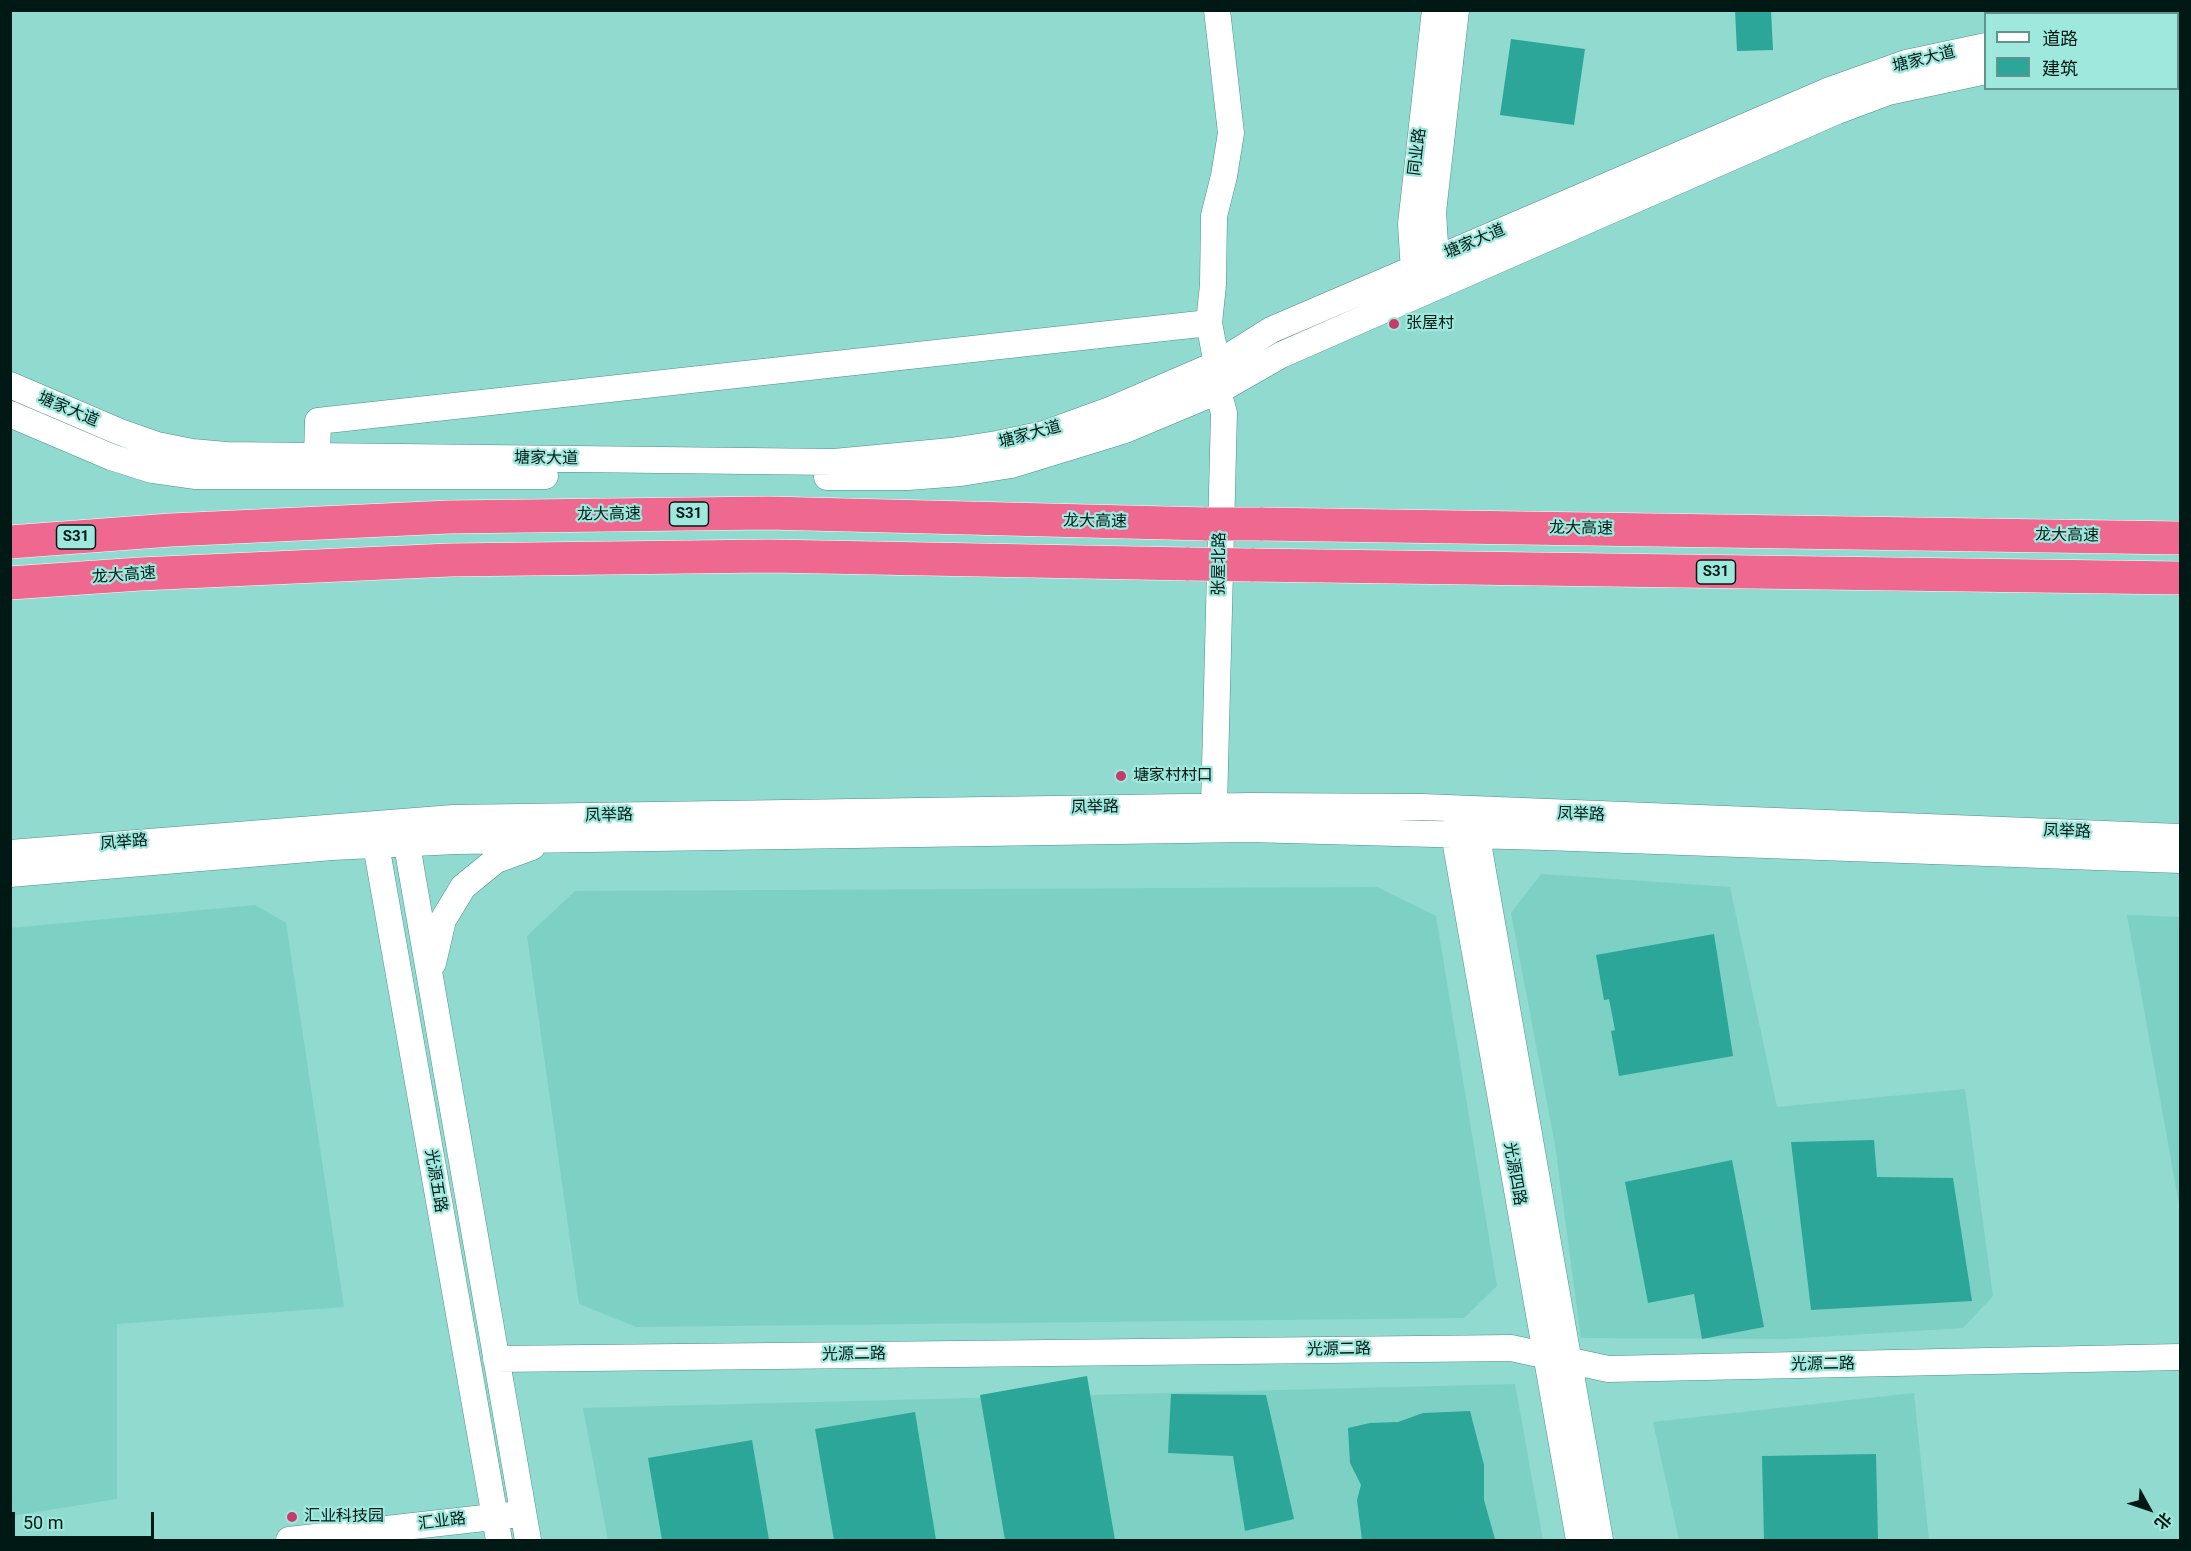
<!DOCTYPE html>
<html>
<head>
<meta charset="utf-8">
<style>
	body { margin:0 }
	#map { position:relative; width:2191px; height:1551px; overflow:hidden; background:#91dad0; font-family:Roboto,"Noto Sans SC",sans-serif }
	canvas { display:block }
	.frame { position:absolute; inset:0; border:12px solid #001915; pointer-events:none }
	.legend { position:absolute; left:1984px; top:12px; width:195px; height:78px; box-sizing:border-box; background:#9ee8dd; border:2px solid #5f958d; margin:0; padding:8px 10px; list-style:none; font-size:18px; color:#001915 }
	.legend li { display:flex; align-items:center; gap:12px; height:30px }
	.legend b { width:30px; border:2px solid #5f958d }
	.north { position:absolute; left:2119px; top:1479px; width:60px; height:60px; -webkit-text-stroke:4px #9ee8dd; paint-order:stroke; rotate:130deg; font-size:16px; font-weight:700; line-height:24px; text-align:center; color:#001915 }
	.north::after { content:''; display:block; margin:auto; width:21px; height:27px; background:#001915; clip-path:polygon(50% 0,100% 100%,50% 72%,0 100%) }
	.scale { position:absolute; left:12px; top:1512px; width:142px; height:27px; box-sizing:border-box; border:3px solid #001915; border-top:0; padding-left:8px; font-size:18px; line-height:21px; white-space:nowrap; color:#001915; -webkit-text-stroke:4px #9ee8dd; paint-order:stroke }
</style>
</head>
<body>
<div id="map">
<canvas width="2191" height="1551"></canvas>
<div class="frame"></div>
<ul class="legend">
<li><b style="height:8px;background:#fff"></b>道路</li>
<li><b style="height:16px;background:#2ca699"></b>建筑</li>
</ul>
<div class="north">北</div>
<div class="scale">50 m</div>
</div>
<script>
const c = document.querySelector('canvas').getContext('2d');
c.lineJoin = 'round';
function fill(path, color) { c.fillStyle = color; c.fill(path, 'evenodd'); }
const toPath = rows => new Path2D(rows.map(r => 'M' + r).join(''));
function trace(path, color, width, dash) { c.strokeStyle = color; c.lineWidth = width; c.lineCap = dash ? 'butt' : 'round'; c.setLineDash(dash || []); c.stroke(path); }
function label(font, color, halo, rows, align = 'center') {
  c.font = font + ' Roboto,"Noto Sans SC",sans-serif'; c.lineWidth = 4.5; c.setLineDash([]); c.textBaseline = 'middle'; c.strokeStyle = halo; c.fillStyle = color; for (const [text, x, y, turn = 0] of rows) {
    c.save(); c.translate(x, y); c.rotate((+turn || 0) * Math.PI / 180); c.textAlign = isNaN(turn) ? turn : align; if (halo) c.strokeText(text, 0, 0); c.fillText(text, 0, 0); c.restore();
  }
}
fill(toPath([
	[1541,874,1730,887,1777,1107,1965,1089,1993,1296,1963,1328,1785,1339,1581,1338,1555,1145,1511,913],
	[1377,887,1436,916,1497,1286,1464,1318,636,1327,579,1304,527,936,575,891],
	[255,905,286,923,344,1307,117,1324,117,1499,11,1516,11,928],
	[2127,915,2180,917,2180,1210],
	[1515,1384,1543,1540,608,1540,583,1408],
	[1914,1393,1929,1540,1679,1540,1653,1422]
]), '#7dd0c4');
fill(toPath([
	[1735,10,1771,10,1773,50,1737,51],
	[1511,39,1585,49,1574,125,1500,115],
	[1714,934,1733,1056,1619,1076,1611,1031,1615,1030,1609,999,1604,1000,1596,955],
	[1874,1140,1877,1177,1953,1178,1972,1301,1811,1310,1791,1142],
	[1732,1160,1764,1327,1702,1339,1694,1294,1648,1303,1625,1182],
	[1087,1376,1115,1540,1005,1540,980,1395],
	[1171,1394,1266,1395,1294,1519,1245,1531,1233,1456,1168,1453],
	[1470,1411,1484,1465,1484,1500,1495,1539,1362,1540,1357,1500,1361,1485,1350,1463,1348,1428,1370,1423,1398,1422,1423,1413],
	[915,1412,936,1540,834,1540,815,1429],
	[752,1440,769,1540,662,1540,648,1458],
	[1876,1454,1878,1540,1764,1540,1762,1456]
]), '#2ca699');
const minor = toPath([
	[2153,14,2169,10],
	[2178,33,2180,33],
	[1445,273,1435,244,1433,212,1456,10],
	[1422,283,1413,257,1411,224,1435,10],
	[1209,323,1217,364,1218,391,1224,413,1214,807],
	[10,385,120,432,157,445,192,452,226,455,834,462,951,451,997,444,1044,434,1110,410,1217,364,1271,330,1830,90,1906,63,1986,46],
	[10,414,111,457,152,470,194,476,545,476],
	[317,456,318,421,1209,323,1213,285,1214,216,1224,176,1231,133,1217,10],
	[827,477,908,477,961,473,1011,465,1125,430,1218,391,1281,355,1837,111,1888,92,1986,71],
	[1457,819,1454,834,1579,1540],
	[1474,820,1600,1540],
	[404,828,528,1540],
	[379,831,376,845,499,1540],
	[10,853,453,818,1252,806,1422,807,2180,837],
	[10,874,332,847,456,841,1249,829,1545,837,2180,860],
	[433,963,443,920,463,887,496,860,532,847],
	[496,1359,1511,1348,1608,1369,2180,1357],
	[289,1540,511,1515]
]);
const highway = toPath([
	[1260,524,2180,538],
	[10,542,171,530,449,517,768,513,1207,524],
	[1251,565,2180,578],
	[10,583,140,574,450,560,769,556,1189,564]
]);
trace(minor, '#489087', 27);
trace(highway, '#fff', 34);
trace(minor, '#fff', 26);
trace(highway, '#ef688f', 33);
const highwayBridge = toPath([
	[1207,524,1260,524],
	[1189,564,1251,565]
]);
trace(highwayBridge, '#fff', 34, []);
trace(highwayBridge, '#ef688f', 33);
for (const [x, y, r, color] of [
	[1394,324,6,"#c73a6a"],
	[1121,776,6,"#c73a6a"],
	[292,1517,6,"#c73a6a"]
]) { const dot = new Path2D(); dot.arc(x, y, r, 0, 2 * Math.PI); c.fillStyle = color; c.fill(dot); trace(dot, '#9ee8dd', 2); }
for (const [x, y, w] of [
	[689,514,39],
	[76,537,39],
	[1716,572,39]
]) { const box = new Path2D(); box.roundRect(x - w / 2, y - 12, w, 24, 4.5); c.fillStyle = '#9ee8dd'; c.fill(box); trace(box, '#001915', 1.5); }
label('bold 15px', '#001915', null, [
	["S31",689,514],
	["S31",76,537],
	["S31",1716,572]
]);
label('16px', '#001915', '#9ee8dd', [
	["塘家大道",1924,60,-14],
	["同业路",1418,152,-83],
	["塘家大道",1475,242,-23],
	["塘家大道",68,410,23],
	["塘家大道",1030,435,-15],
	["塘家大道",546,459,1],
	["龙大高速",609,515,-1],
	["龙大高速",1095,522,1],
	["龙大高速",1581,529,1],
	["龙大高速",2067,536,1],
	["张屋北路",1220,564,-89],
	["龙大高速",124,576,-4],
	["凤举路",1095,808,-1],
	["凤举路",1581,815,2],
	["凤举路",609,816,-1],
	["凤举路",2067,832,2],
	["凤举路",124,843,-5],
	["光源四路",1514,1174,80],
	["光源五路",435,1181,80],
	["光源二路",1339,1350,-1],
	["光源二路",854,1355,-1],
	["光源二路",1823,1365,-1],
	["汇业路",442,1522,-7]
]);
label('16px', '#001915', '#9ee8dd', [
	["张屋村",1406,324],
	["塘家村村口",1133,776],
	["汇业科技园",304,1517]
], 'left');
</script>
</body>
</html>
